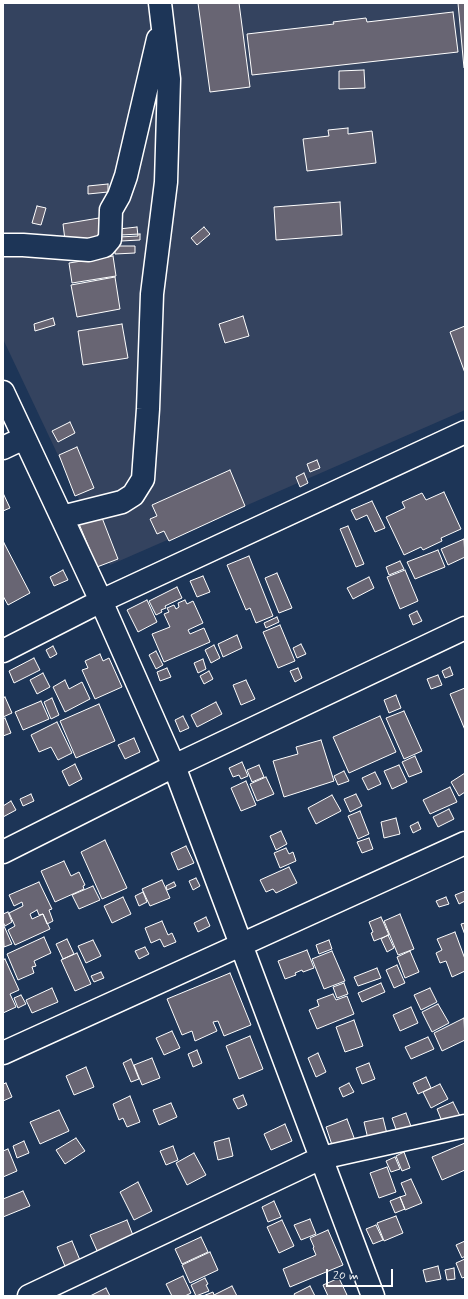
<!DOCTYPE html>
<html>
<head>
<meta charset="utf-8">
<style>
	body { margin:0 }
	#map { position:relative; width:468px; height:1299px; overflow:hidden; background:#1d3557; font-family:Mynerve,sans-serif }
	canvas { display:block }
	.frame { position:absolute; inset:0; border:4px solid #fff; pointer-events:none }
	.scale { position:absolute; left:326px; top:1269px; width:67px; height:18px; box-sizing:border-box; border:2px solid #fff; border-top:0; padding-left:5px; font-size:12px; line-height:14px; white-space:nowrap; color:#fff; -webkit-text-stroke:3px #1d3557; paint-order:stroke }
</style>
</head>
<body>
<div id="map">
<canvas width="468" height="1299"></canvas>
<div class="frame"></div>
<div class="scale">20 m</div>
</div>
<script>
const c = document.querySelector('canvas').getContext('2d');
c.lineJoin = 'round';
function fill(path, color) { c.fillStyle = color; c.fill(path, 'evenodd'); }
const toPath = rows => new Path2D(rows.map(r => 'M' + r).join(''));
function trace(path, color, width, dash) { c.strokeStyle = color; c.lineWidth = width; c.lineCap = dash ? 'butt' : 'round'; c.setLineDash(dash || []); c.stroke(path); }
fill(toPath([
	[3,3,465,3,465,410,110,565,3,339]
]), '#34435f');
const building = toPath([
	[198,3,239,3,250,87,210,92,198,3],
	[458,3,465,3,465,68,464,68,458,3],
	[453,12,458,52,252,75,247,34,334,24,333,22,366,18,367,22,453,12],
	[364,70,365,88,339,89,339,71,364,70],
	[348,128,348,134,372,131,376,163,307,171,303,139,329,136,328,130,348,128],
	[108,184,108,192,88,194,88,186,108,184],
	[340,202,342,235,276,240,274,207,340,202],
	[37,206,46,208,41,225,32,223,37,206],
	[99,218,102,243,66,248,63,224,99,218],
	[137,227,138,236,119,237,119,229,137,227],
	[204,227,210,234,197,245,191,238,204,227],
	[140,234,140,240,121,241,121,235,140,234],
	[115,246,135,246,135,253,115,254,115,246],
	[113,256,116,276,72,283,69,263,113,256],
	[115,277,120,309,77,317,71,285,115,277],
	[243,316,249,336,225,343,219,324,243,316],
	[53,318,55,325,35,331,34,324,53,318],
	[122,324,128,358,83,365,78,331,122,324],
	[465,326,465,373,450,332,465,326],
	[70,422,75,433,58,442,52,431,70,422],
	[77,447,94,488,75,496,59,455,77,447],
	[317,460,320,468,310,472,307,464,317,460],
	[230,470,245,506,169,541,164,531,157,534,150,519,157,516,152,505,230,470],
	[304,473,308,483,300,487,296,477,304,473],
	[444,492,461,529,441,538,442,541,423,550,421,547,404,555,386,517,405,508,402,502,422,493,426,500,444,492],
	[3,493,10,508,3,511,3,493],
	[372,501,385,528,375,532,367,515,356,520,351,510,372,501],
	[99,510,118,559,97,567,77,519,99,510],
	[348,526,364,564,356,567,340,529,348,526],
	[464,539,465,557,448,565,441,549,464,539],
	[4,543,30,593,8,605,3,596,3,544,4,543],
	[438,550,445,567,415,579,407,562,438,550],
	[249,556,273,616,256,623,250,608,246,610,227,565,249,556],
	[400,561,404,569,389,575,386,567,400,561],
	[63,570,68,580,54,586,50,577,63,570],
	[405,570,418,601,400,609,387,577,405,570],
	[277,573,292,608,279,613,265,578,277,573],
	[203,576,210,592,197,597,190,581,203,576],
	[369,577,374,588,353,599,347,588,369,577],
	[177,587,182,598,165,606,166,608,161,610,162,612,156,615,149,601,177,587],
	[147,600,157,622,138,632,127,610,147,600],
	[185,600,187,604,193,601,203,623,188,630,190,634,204,628,210,642,164,662,152,634,170,627,164,614,169,612,167,608,174,605,176,609,179,607,178,603,185,600],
	[417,611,422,621,413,625,409,615,417,611],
	[277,617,279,622,266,628,264,623,277,617],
	[280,625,295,661,278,668,263,632,280,625],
	[237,635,242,648,223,657,218,644,237,635],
	[301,644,306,654,297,658,293,648,301,644],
	[214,645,220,658,211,663,205,650,214,645],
	[53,646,57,654,50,658,46,650,53,646],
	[156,651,163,665,156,669,149,655,156,651],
	[100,654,103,661,109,658,122,687,95,699,82,670,88,668,85,661,100,654],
	[34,658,40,670,14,683,9,671,34,658],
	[203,659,206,669,198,673,194,663,203,659],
	[450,667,453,675,445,678,442,671,450,667],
	[167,668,171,677,160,681,157,672,167,668],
	[298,668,302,678,295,682,290,671,298,668],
	[209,671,213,679,204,684,200,676,209,671],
	[43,673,50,687,37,694,30,680,43,673],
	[438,675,442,685,431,689,427,679,438,675],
	[65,680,69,689,82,682,90,699,65,712,53,687,65,680],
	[246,680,255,699,241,705,233,685,246,680],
	[465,688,465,730,450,694,465,688],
	[396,695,401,708,389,713,384,700,396,695],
	[5,697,12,713,3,717,3,698,5,697],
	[52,698,59,715,51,719,44,702,52,698],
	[41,701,49,719,23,730,15,712,41,701],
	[216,702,222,714,197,727,191,715,216,702],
	[99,704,115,741,76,758,60,721,99,704],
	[404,711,422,751,404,759,386,718,404,711],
	[183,716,189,728,180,732,175,720,183,716],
	[380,716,396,752,349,773,333,737,380,716],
	[5,718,11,733,3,736,3,719,5,718],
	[57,722,72,753,58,760,51,747,39,752,31,735,57,722],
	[134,738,140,752,125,759,118,745,134,738],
	[321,740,334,781,284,797,273,761,298,754,296,747,321,740],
	[415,756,422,772,409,777,402,762,415,756],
	[242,762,248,776,241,779,239,775,233,777,229,768,242,762],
	[75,764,82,779,69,786,62,771,75,764],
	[259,765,264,777,252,782,247,770,259,765],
	[399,765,407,782,392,789,384,771,399,765],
	[344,771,349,781,338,785,334,776,344,771],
	[375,772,381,784,368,790,362,778,375,772],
	[465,773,465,792,459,796,451,782,465,773],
	[266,777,274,794,257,801,250,784,266,777],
	[246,781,256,805,241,811,231,788,246,781],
	[450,787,457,802,430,814,423,800,450,787],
	[31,794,34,801,23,806,20,799,31,794],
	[356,794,362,806,350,812,344,799,356,794],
	[332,795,341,811,316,824,308,808,332,795],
	[11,801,16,810,3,817,3,806,11,801],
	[449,809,454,819,438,827,433,817,449,809],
	[360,811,369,834,358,839,348,816,360,811],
	[396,818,400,834,384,838,381,822,396,818],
	[418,822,421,829,413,833,410,826,418,822],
	[281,831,287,844,276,850,270,836,281,831],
	[369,838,373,849,362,853,357,842,369,838],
	[105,840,127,888,102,899,81,852,105,840],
	[186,846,194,863,178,870,171,853,186,846],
	[286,848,289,854,293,852,296,861,280,868,274,853,286,848],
	[64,861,71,876,79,872,85,885,83,886,84,889,55,902,41,871,64,861],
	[289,867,297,883,276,893,273,889,266,892,260,880,289,867],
	[196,878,200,886,193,890,189,881,196,878],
	[162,880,170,898,150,906,142,889,162,880],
	[39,882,52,909,49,910,53,921,47,924,43,914,50,929,15,945,8,930,15,926,9,913,23,906,22,902,14,906,9,895,39,882],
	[37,910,39,915,43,914,32,919,30,914,37,910],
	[174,882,176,886,167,890,166,886,174,882],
	[93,886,100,900,79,909,72,895,93,886],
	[465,891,465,901,459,904,455,895,465,891],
	[143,892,147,902,139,906,135,896,143,892],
	[123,897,131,914,112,923,104,906,123,897],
	[446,897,449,904,439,907,436,901,446,897],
	[8,912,12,922,5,926,3,922,3,914,8,912],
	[400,914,414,949,398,955,384,921,400,914],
	[206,917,210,926,198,932,194,923,206,917],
	[381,917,389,935,374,941,371,933,373,932,369,922,381,917],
	[162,921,168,935,172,933,176,942,164,947,160,939,151,943,145,928,162,921],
	[465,923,465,935,461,924,465,923],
	[3,926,4,926,12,944,4,947,3,926],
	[455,932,465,959,465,971,452,977,446,961,440,963,436,953,442,950,437,939,455,932],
	[388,935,394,948,387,952,381,939,388,935],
	[44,937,51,953,34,961,36,966,32,967,34,973,18,980,7,954,44,937],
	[67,939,74,954,63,959,56,944,67,939],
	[93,940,101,956,86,963,78,946,93,940],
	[329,940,332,949,319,954,316,945,329,940],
	[145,947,149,954,139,959,135,951,145,947],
	[307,950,314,968,303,972,302,970,295,973,296,975,285,979,278,961,307,950],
	[332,951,345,981,324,989,312,959,332,951],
	[410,951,419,972,405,978,397,957,410,951],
	[77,953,91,984,75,991,61,960,77,953],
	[5,959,19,990,10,994,16,1007,3,1013,3,960,5,959],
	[397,965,405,983,394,988,386,970,397,965],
	[377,968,381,978,358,986,354,977,377,968],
	[101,972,104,978,94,982,91,976,101,972],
	[230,973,251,1025,224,1036,218,1021,213,1022,217,1031,195,1041,192,1031,182,1035,167,999,230,973],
	[344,983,348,994,337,998,333,987,344,983],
	[381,983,385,992,362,1002,358,993,381,983],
	[52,988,58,1002,32,1013,26,1000,52,988],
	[430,988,437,1002,421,1010,414,995,430,988],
	[333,994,336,1000,347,996,354,1014,317,1029,309,1010,319,1006,317,1000,333,994],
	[21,995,26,1004,18,1008,14,998,21,995],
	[438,1004,449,1023,432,1032,422,1012,438,1004],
	[411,1007,418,1023,400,1031,393,1015,411,1007],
	[464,1018,465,1040,442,1051,434,1033,464,1018],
	[354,1020,363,1046,345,1052,336,1027,354,1020],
	[172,1031,180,1048,164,1055,156,1038,172,1031],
	[250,1036,263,1069,239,1079,226,1046,250,1036],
	[428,1037,434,1049,411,1059,405,1047,428,1037],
	[197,1050,202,1063,193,1067,188,1054,197,1050],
	[318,1053,326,1072,316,1077,308,1058,318,1053],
	[152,1058,160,1078,142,1085,134,1065,152,1058],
	[131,1059,139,1079,131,1082,123,1063,131,1059],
	[369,1063,375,1079,362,1084,356,1068,369,1063],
	[86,1067,94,1087,74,1095,66,1076,86,1067],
	[426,1077,431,1088,418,1094,413,1083,426,1077],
	[6,1083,12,1097,3,1101,3,1084,6,1083],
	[349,1083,354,1092,343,1097,339,1088,349,1083],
	[440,1084,448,1099,431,1108,423,1092,440,1084],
	[243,1095,247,1105,238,1109,233,1099,243,1095],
	[130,1096,140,1122,127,1127,123,1118,119,1120,113,1104,130,1096],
	[453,1102,460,1116,443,1124,437,1109,453,1102],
	[171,1103,177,1117,159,1125,153,1110,171,1103],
	[59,1110,69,1131,40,1144,30,1122,59,1110],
	[406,1113,412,1129,398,1135,392,1118,406,1113],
	[383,1118,387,1134,368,1139,364,1122,383,1118],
	[347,1119,356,1143,334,1151,326,1127,347,1119],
	[285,1124,292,1141,271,1150,264,1134,285,1124],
	[76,1138,85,1151,65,1164,56,1150,76,1138],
	[229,1138,233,1156,218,1160,214,1142,229,1138],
	[24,1141,29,1153,17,1158,13,1146,24,1141],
	[465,1143,465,1170,442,1180,432,1157,465,1143],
	[173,1146,178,1160,166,1165,160,1151,173,1146],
	[8,1149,17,1171,3,1177,3,1151,8,1149],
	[404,1152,410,1168,402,1171,396,1156,404,1152],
	[194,1153,206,1175,187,1185,176,1163,194,1153],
	[395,1157,400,1169,391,1172,386,1161,395,1157],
	[387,1167,396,1192,379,1198,370,1173,387,1167],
	[411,1179,422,1203,405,1210,400,1197,406,1195,401,1183,411,1179],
	[138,1182,152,1211,134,1220,120,1192,138,1182],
	[23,1191,30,1206,3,1217,3,1199,23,1191],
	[400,1197,405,1209,395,1213,390,1201,400,1197],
	[274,1201,281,1217,268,1222,262,1207,274,1201],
	[396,1216,403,1233,384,1241,377,1223,396,1216],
	[310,1219,316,1234,301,1240,294,1225,310,1219],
	[127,1220,134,1238,98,1253,90,1235,127,1220],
	[282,1220,294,1246,279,1253,267,1227,282,1220],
	[376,1225,383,1240,373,1244,366,1229,376,1225],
	[328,1230,343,1265,290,1287,283,1269,316,1255,313,1248,314,1247,310,1238,328,1230],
	[201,1237,208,1252,182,1264,175,1249,201,1237],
	[72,1241,82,1265,67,1271,57,1247,72,1241],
	[465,1241,465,1256,462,1258,456,1245,465,1241],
	[210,1252,218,1270,190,1283,182,1265,210,1252],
	[465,1259,465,1277,462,1278,456,1263,465,1259],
	[438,1266,441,1279,426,1282,423,1270,438,1266],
	[454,1268,455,1279,447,1280,445,1270,454,1268],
	[183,1276,191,1293,185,1296,172,1296,166,1284,183,1276],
	[205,1278,208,1284,206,1285,209,1291,196,1296,191,1285,205,1278],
	[339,1278,347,1295,344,1296,328,1296,323,1285,339,1278],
	[232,1286,237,1296,203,1296,213,1292,214,1295,232,1286],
	[310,1286,315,1296,295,1296,294,1294,310,1286],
	[106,1288,110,1296,90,1296,106,1288]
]);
fill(building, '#686573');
trace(building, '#fff', 1);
const minor = toPath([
	[3,245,23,245,89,250,104,246,110,239,111,210,119,196,126,176,158,39],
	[3,392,101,601,174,766,373,1296],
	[3,448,24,438],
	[62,517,122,502,133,495,143,479,148,409,152,294,166,182,169,79,160,3],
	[3,651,101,601,465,432],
	[3,852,174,766,465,628],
	[3,1053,465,843],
	[29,1296,321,1158,465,1126]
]);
trace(minor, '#fff', 25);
trace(minor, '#1d3557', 22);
</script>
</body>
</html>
